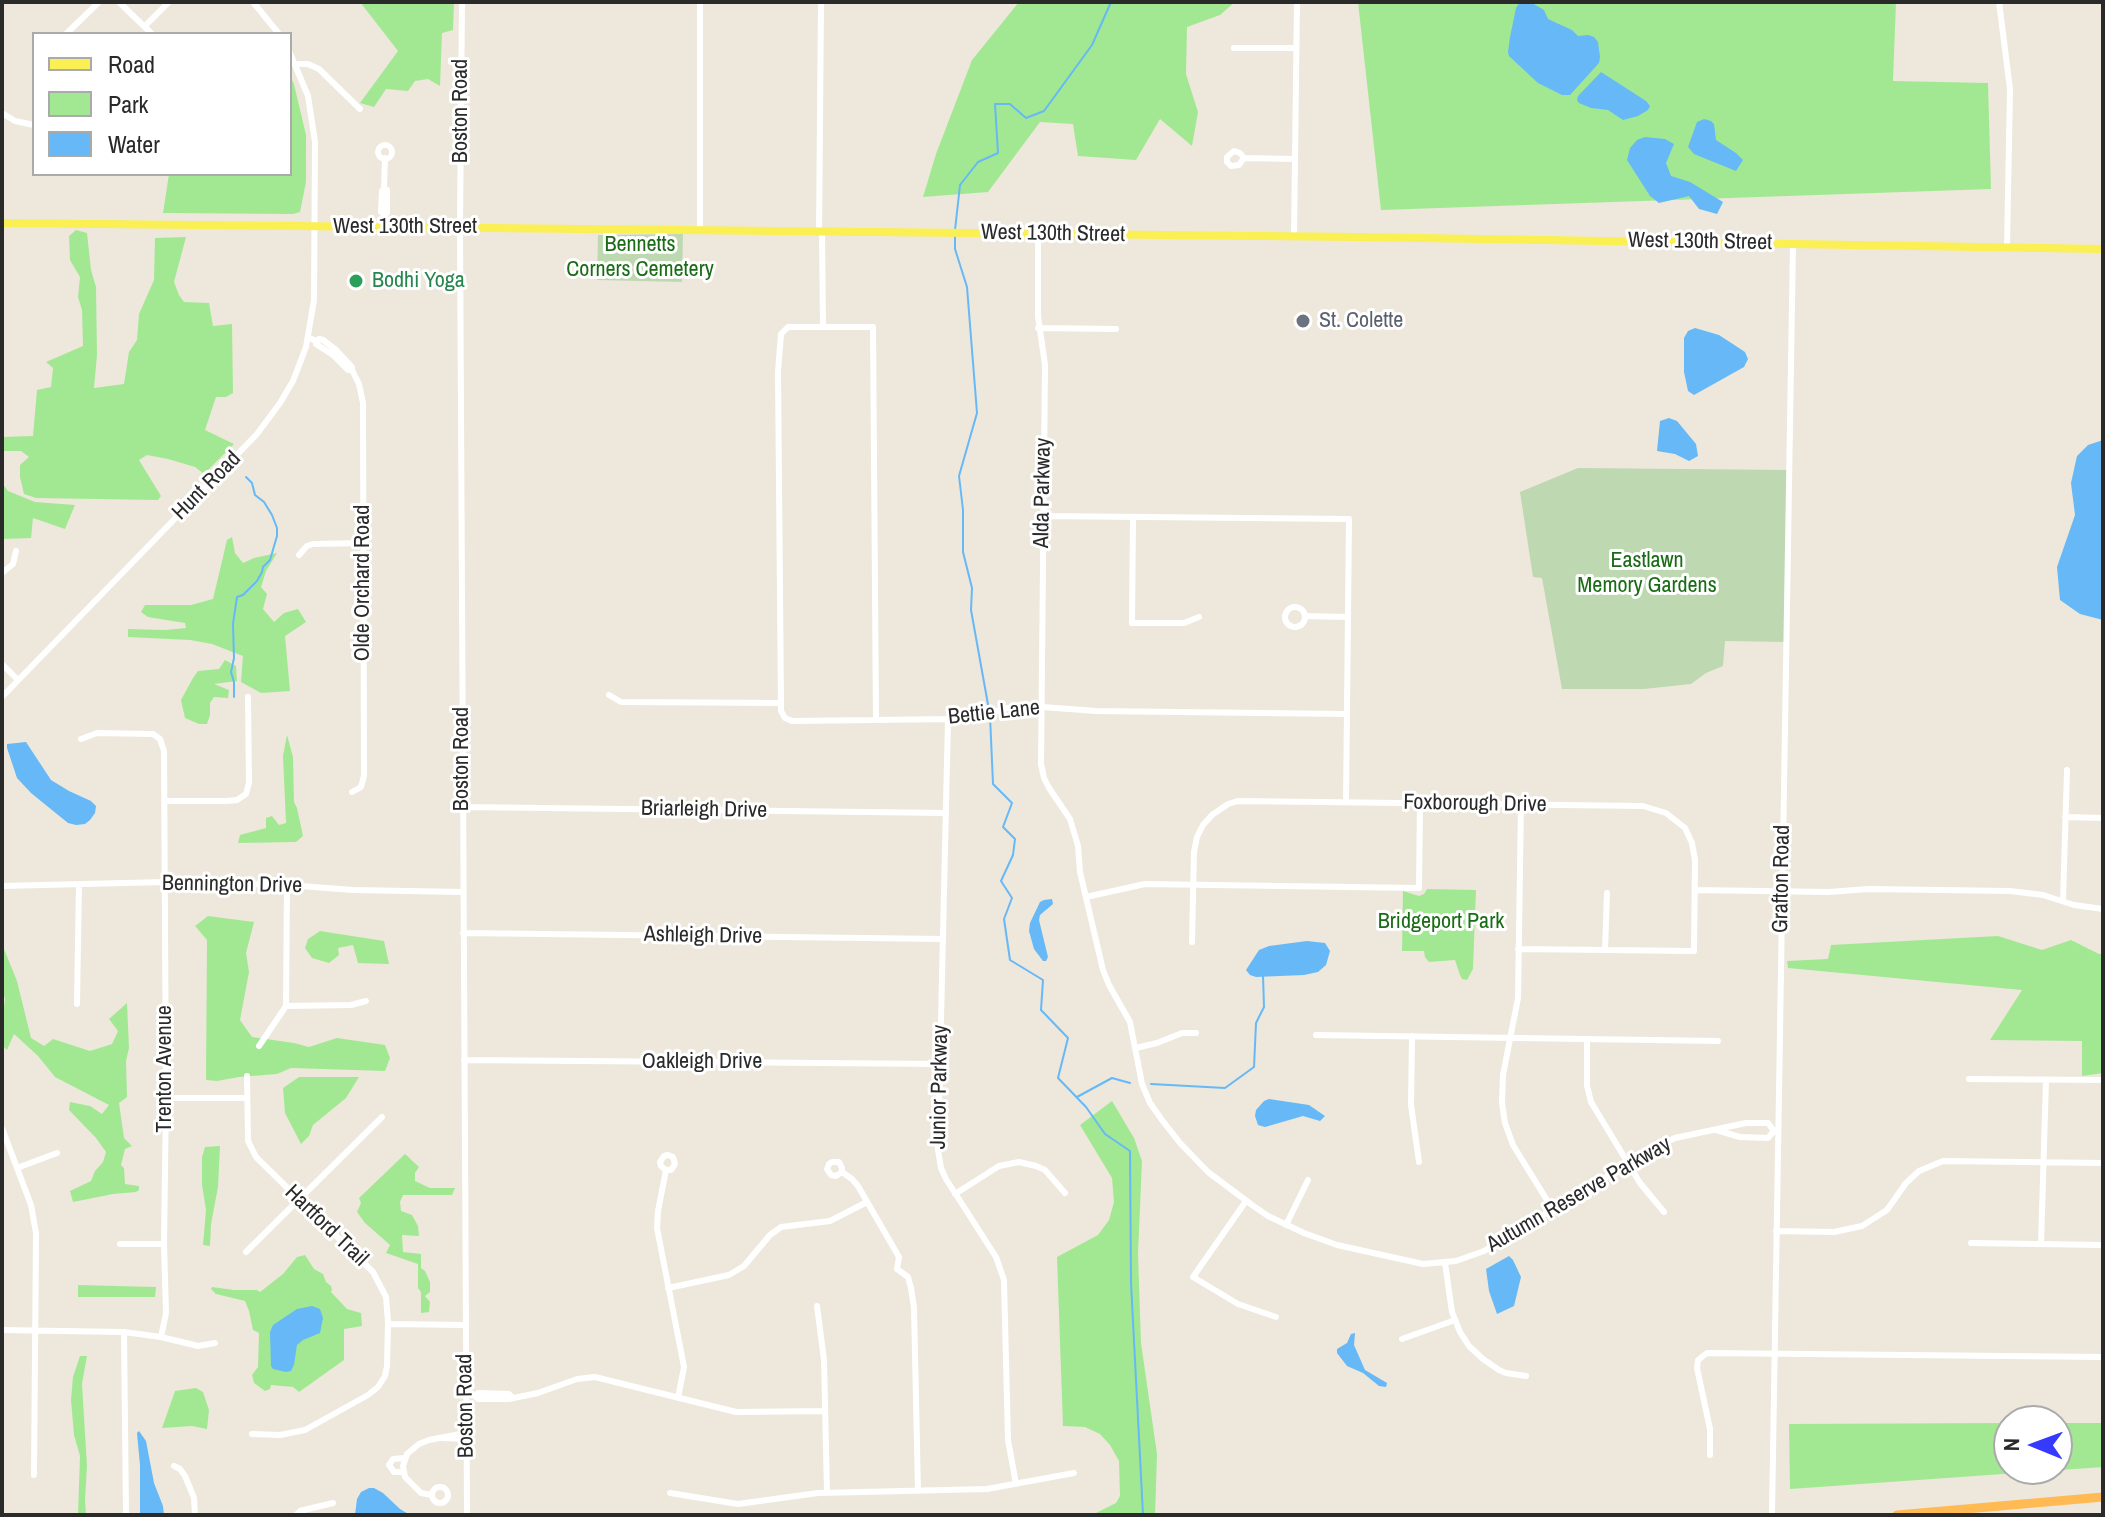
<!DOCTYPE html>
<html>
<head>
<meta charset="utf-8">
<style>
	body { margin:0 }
	#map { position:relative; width:2105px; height:1517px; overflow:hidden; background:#ede8db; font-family:"Archivo Narrow",sans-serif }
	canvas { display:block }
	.frame { position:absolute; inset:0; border:4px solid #2a2a2a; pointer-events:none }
	.legend { position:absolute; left:32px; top:32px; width:260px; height:144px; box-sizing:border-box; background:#fff; border:2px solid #aaa; margin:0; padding:10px 14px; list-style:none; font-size:24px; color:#2a2a2a }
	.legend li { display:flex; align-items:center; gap:16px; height:40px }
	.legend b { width:40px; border:2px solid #aaa }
	.north { position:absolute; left:1993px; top:1405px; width:80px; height:80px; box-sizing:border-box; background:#fff; border:2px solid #aaa; border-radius:50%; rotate:271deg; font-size:22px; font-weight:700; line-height:32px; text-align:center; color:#2a2a2a }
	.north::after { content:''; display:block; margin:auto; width:28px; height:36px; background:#363aff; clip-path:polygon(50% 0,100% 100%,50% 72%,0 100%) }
</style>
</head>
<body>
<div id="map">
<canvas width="2105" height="1517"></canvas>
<div class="frame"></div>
<ul class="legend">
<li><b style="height:10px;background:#faef53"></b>Road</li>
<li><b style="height:22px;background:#a2e893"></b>Park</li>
<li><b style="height:22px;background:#66b8f7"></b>Water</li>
</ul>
<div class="north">N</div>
</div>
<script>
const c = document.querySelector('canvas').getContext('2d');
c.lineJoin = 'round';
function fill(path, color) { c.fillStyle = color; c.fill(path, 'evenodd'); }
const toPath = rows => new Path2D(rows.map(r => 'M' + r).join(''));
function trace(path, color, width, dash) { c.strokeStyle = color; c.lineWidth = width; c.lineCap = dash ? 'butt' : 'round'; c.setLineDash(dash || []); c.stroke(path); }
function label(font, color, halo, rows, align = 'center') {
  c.font = font + ' "Archivo Narrow",sans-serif'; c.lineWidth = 6; c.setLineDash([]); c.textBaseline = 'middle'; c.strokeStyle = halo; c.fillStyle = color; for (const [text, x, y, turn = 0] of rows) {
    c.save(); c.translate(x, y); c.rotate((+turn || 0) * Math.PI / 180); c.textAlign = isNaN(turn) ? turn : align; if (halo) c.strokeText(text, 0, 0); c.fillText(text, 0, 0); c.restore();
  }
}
fill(toPath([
	[360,2,454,2,453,30,442,33,440,86,428,79,415,81,408,91,386,89,374,107,360,103,398,51],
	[1019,2,1235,2,1220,15,1187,27,1186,74,1198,112,1192,146,1160,119,1136,160,1078,156,1073,124,1040,122,988,192,923,197,936,154,972,60],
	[1358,2,1896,2,1893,81,1988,83,1991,189,1381,210],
	[290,76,294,84,306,135,306,182,300,212,293,214,163,213,169,174,290,174],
	[76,230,87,233,91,270,96,287,97,355,94,388,124,384,129,352,137,340,139,314,154,280,155,238,186,237,174,282,179,295,184,302,209,303,213,326,232,324,233,393,226,397,216,397,205,430,234,444,204,474,195,467,168,459,147,455,139,460,161,496,158,500,36,498,24,494,20,477,20,465,29,457,21,451,2,451,2,437,33,436,37,390,51,387,53,368,46,362,83,346,82,310,78,297,80,277,70,260,69,236],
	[2,483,8,491,35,502,75,505,65,529,33,518,31,538,2,539],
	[232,537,235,553,243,563,254,558,277,553,266,571,261,587,267,594,263,609,274,622,284,613,298,609,306,622,285,636,290,691,261,693,241,682,243,656,212,644,190,640,128,637,128,629,165,630,186,628,185,623,148,617,141,612,145,605,191,605,213,599,227,540],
	[225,660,236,666,237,681,214,684,229,690,228,698,214,697,210,703,210,715,207,724,199,724,185,718,181,700,193,678,198,671,219,669],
	[287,735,293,757,294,802,297,808,303,836,296,842,238,843,240,835,266,828,266,818,272,816,279,825,286,823,283,756],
	[1427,889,1476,890,1473,969,1467,980,1462,979,1460,975,1455,960,1429,962,1425,957,1424,951,1402,951,1403,891,1419,896,1424,894],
	[208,916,254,922,246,953,249,972,240,1020,252,1037,294,1043,309,1047,337,1038,385,1045,390,1058,385,1071,291,1068,277,1074,239,1077,217,1081,206,1080,207,940,195,926],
	[320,931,384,941,389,964,358,963,353,945,338,948,339,955,329,963,312,958,305,948,308,939],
	[1998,936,2042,950,2071,940,2099,954,2103,954,2103,1073,2082,1076,2082,1041,1990,1040,2022,990,1788,968,1787,961,1828,959,1831,945],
	[2,944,17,981,31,1038,44,1046,53,1039,90,1051,112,1044,118,1031,109,1019,127,1003,129,1048,126,1061,127,1097,119,1103,124,1138,132,1146,125,1149,121,1165,124,1168,125,1184,139,1186,139,1190,136,1192,113,1194,73,1202,70,1191,91,1181,95,1171,103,1162,106,1152,96,1138,69,1110,70,1102,90,1106,102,1114,109,1105,55,1077,38,1056,14,1034,7,1050,2,1045,2,1025,5,999,2,989],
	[299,1077,359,1077,346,1098,313,1125,309,1136,301,1144,285,1113,283,1088],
	[1112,1101,1134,1138,1142,1161,1138,1254,1141,1343,1157,1454,1155,1515,1092,1515,1116,1503,1120,1496,1119,1461,1110,1445,1100,1434,1085,1427,1063,1426,1057,1257,1098,1235,1109,1220,1114,1202,1112,1178,1080,1125],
	[220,1146,218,1187,211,1224,210,1246,203,1245,206,1210,202,1185,202,1157,205,1147],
	[405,1154,419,1167,415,1173,415,1181,430,1188,455,1188,452,1195,403,1195,400,1202,401,1211,412,1215,418,1226,419,1236,402,1235,403,1252,421,1254,421,1268,425,1271,430,1282,430,1292,425,1296,430,1302,429,1312,421,1313,421,1292,418,1288,418,1264,386,1253,390,1245,365,1223,357,1212,361,1203,359,1198],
	[305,1255,314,1269,323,1274,326,1282,331,1286,332,1290,331,1292,347,1309,361,1313,362,1326,344,1329,344,1360,299,1392,293,1387,271,1385,270,1389,265,1391,254,1383,252,1375,258,1367,259,1333,253,1330,249,1311,245,1301,216,1294,211,1289,212,1287,234,1290,257,1290,260,1292,283,1274,297,1257],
	[78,1285,156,1287,155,1297,78,1297],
	[80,1356,87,1356,82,1384,87,1466,85,1499,86,1515,78,1515,80,1456,74,1435,71,1400,73,1377],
	[196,1388,203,1392,209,1410,207,1429,192,1426,162,1428,175,1391],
	[2009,1423,2009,1469,2057,1469,2057,1423,2103,1423,2103,1467,1790,1489,1789,1424]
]), '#a2e893');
fill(toPath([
	[683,234,682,282,597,280,598,235],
	[1578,468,1789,470,1786,642,1725,641,1723,666,1706,673,1691,684,1644,689,1562,689,1542,578,1533,577,1520,492]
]), '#bed8b1');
fill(toPath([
	[1520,2,1532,3,1544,10,1548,19,1572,30,1578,36,1588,35,1594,37,1598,42,1600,57,1599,63,1570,95,1562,95,1538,83,1509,56,1508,52,1510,37,1516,8],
	[1601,72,1646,101,1650,106,1648,110,1638,116,1623,120,1608,110,1591,108,1579,103,1577,100,1578,96],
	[1704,119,1711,121,1714,124,1716,140,1736,153,1743,160,1736,171,1694,154,1688,147,1697,122],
	[1645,137,1665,139,1674,144,1666,163,1671,176,1690,182,1723,202,1717,214,1699,209,1689,196,1659,203,1650,196,1627,160,1630,148,1637,140],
	[1695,328,1719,335,1745,352,1748,359,1744,367,1694,395,1688,391,1684,372,1684,338,1688,331],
	[1669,418,1677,421,1696,444,1698,456,1689,461,1675,454,1657,451,1660,421],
	[2103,440,2103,620,2080,614,2060,600,2057,567,2075,515,2071,483,2077,456,2088,445],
	[26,742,51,780,69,791,91,801,96,806,95,813,90,820,85,824,76,825,68,823,31,793,17,778,7,748,7,744],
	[1052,899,1053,904,1040,915,1039,920,1048,957,1046,961,1043,961,1034,949,1029,931,1030,923,1040,902,1044,900],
	[1307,941,1325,943,1330,951,1326,965,1318,972,1304,975,1256,977,1250,975,1246,970,1259,950,1269,946],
	[1269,1099,1309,1105,1325,1116,1320,1121,1303,1116,1265,1127,1258,1125,1255,1116,1256,1110,1264,1101],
	[1509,1256,1513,1260,1521,1277,1514,1306,1497,1314,1489,1291,1486,1269],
	[312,1306,320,1309,323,1318,320,1333,303,1340,297,1345,294,1365,291,1371,286,1372,273,1369,271,1366,270,1332,273,1325,297,1309],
	[1355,1333,1354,1345,1365,1370,1387,1383,1386,1387,1379,1386,1363,1373,1347,1366,1337,1353,1337,1349,1347,1343,1351,1334],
	[139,1431,146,1441,154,1483,163,1506,164,1515,140,1515,140,1465,137,1433],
	[369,1488,374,1488,383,1493,400,1509,410,1515,355,1515,357,1499,361,1492]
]), '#66b8f7');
trace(toPath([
	[955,230,960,185,978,162,998,153,995,104,1010,104,1026,118,1044,111,1092,45,1111,2],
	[955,236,955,249,967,287,977,413,959,476,963,510,963,552,972,588,971,610,989,710],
	[234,697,234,682,231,672,234,658,233,624,237,597,243,595,257,581,262,572,263,567,270,560,277,536,277,528,272,515,264,502,255,495,252,483,246,477],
	[990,716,993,784,1012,803,1003,827,1015,839,1013,855,1001,881,1012,898,1004,919,1010,960,1043,980,1041,1010,1068,1038,1058,1078,1086,1107,1105,1134,1130,1151,1131,1283,1143,1515],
	[1151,1084,1225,1088,1254,1067,1256,1023,1264,1007,1263,975],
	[1077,1097,1112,1078,1130,1083]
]), '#66b8f7', 2);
trace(toPath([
	[119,2,152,34],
	[253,2,279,34],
	[462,2,460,227,467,1515],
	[1999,2,2010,89,2007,247],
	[145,26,169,2],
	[66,34,99,2],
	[1234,48,1296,48],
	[295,64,308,64,319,69,360,109],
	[2,113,15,121,34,125],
	'378 152a7 7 0 1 1 14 0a7 7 0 1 1-14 0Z',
	[1244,158,1239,165,1231,166,1227,162,1227,157,1234,151,1240,153,1244,158,1295,159],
	[384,188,385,158],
	[384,227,384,215,381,212,382,191,384,188,387,190,387,213,384,215],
	[700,230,700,2],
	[819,232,821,2],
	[822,232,823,327],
	[1038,234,1038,316,1045,365,1041,764,1044,778,1049,788,1070,819,1078,846,1080,872,1103,970,1109,985,1130,1022,1142,1084,1150,1103,1162,1120,1180,1143,1208,1172,1252,1205,1268,1216,1304,1233,1337,1245,1423,1264,1456,1261,1484,1251,1656,1147,1675,1138,1746,1123,1768,1123,1774,1131,1768,1138,1740,1137,1716,1130],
	[1294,237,1297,2],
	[1038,328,1116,329],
	[308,337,316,341,319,339,323,340,336,350,352,367,352,370,348,370,333,355,316,344,316,341],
	[352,370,359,384,363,403,364,776,361,787,352,792],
	[1043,516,1349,519,1346,802],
	[1133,517,1132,623,1184,623,1199,617],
	[299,555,307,546,313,544,363,543],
	[2,573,13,564,16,551],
	'1285 617a10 10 0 1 1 20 0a10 10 0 1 1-20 0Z',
	[1305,616,1348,617],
	[2,664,18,680],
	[609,695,621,702,781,703],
	[2,697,257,434,280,403,293,381,306,347,314,300,315,142,308,96,290,53],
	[948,719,938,1150,941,1168,946,1179,996,1257,1004,1280,1008,1440,1016,1484],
	[876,720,873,327,788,327,781,334,778,372,781,703,781,711,785,718,792,721,876,720,948,719,963,719,973,718,1007,708,1029,706,1096,711,1346,714],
	[81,739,97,733,153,734,160,739,164,751,166,1098,164,1244,166,1313,161,1337],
	[164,801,227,801,237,800,246,794,249,783,248,697],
	[1521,804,1518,998,1503,1075,1502,1103,1505,1123,1513,1145,1553,1210],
	[463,807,946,813],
	[2065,817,2103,818],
	[2,886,165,882,287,885,353,890,463,892],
	[1695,890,1829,892,1868,889,2010,891,2043,895,2074,905,2103,909],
	[1086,897,1145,884,1419,888,1420,803],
	[2063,901,2067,770],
	[463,933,943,939],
	[1192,942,1194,852,1197,837,1203,825,1212,815,1228,804,1238,801,1643,806,1666,813,1685,828,1692,843,1695,860,1694,951,1518,949],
	[1605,950,1607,893],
	[77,1004,79,884],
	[286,1006,351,1005,366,1001],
	[1316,1035,1718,1041],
	[1412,1036,1411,1105,1419,1162],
	[1587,1039,1587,1086,1591,1102,1640,1183,1664,1212],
	[259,1046,286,1006,287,885],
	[1136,1048,1157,1043,1182,1033,1196,1033],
	[464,1060,940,1064],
	[247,1076,248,1141,256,1157,373,1272,386,1297,388,1322,387,1366,385,1376,378,1387,368,1395,305,1430,280,1435,252,1434],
	[1969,1079,2103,1080],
	[166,1098,247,1098],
	[2,1128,31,1205,36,1233,34,1475],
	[17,1168,57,1153],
	[666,1170,661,1166,660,1162,664,1156,668,1155,673,1157,675,1164,671,1170,666,1170,658,1211,657,1228,684,1367,678,1398],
	[842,1172,836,1176,831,1175,827,1169,829,1164,832,1162,839,1162,842,1168,842,1172,852,1179,858,1186,899,1257,897,1269,908,1277,911,1288,914,1308,918,1491],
	[955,1194,999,1166,1019,1162,1036,1166,1045,1170,1065,1193],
	[1246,1201,1193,1277,1238,1304,1276,1317],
	[1286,1225,1308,1180],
	[1776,1231,1834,1232,1862,1226,1887,1210,1906,1183,1919,1171,1943,1161,2103,1163],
	[1971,1243,2103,1245],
	[120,1244,164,1244],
	[2041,1244,2046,1080],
	[246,1252,382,1117],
	[1445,1263,1452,1312,1460,1332,1469,1346,1483,1359,1499,1370,1506,1373,1526,1376],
	[668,1288,729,1275,744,1266,770,1235,781,1227,830,1221,867,1202],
	[817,1306,824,1360,827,1493],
	[388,1324,465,1325],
	[2,1330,124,1332,161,1337,198,1346,215,1343],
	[124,1332,126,1515],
	[1402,1339,1455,1320],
	[512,1397,509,1394,478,1393,475,1396,478,1399,509,1399,538,1393,577,1379,595,1377,736,1412,825,1411],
	[441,1438,467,1439],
	[1710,1455,1710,1429,1697,1368,1698,1360,1707,1353,2103,1357],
	[174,1466,180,1469,185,1476,194,1498,195,1515],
	[404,1472,394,1472,389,1465,393,1459,405,1458],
	'432 1495a8 8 0 1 1 16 0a8 8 0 1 1-16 0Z',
	[670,1493,738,1504,818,1493,987,1489,1074,1473],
	[432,1495,421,1493,405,1477,403,1466,407,1454,419,1444,429,1440,466,1433],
	[296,1515,300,1511,333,1503],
	[1772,1515,1793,243]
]), '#fff', 6);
trace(toPath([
	[2,223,1357,237,2103,249]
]), '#faef53', 8);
trace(toPath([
	[1897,1515,2103,1497]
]), '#ffba54', 9);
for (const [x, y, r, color] of [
	[356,281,8,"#2e9e5b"],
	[1303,321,8,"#6b7280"]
]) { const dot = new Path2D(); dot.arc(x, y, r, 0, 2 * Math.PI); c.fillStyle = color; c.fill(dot); trace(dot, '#fff', 3); }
label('22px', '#2a2a2a', '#fff', [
	["Boston Road",461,111,-90],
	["West 130th Street",405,227],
	["West 130th Street",1053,234,1],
	["West 130th Street",1700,242,1],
	["Hunt Road",207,486,-45],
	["Alda Parkway",1043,493,-89],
	["Olde Orchard Road",363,583,-90],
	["Bettie Lane",994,713,-6],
	["Boston Road",462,759,-90],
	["Foxborough Drive",1475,804,1],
	["Briarleigh Drive",704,810,1],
	["Grafton Road",1782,879,-89],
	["Bennington Drive",232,885,1],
	["Ashleigh Drive",703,936,1],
	["Oakleigh Drive",702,1062],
	["Trenton Avenue",165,1069,-90],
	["Junior Parkway",940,1087,-89],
	["Autumn Reserve Parkway",1579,1195,-30],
	["Hartford Trail",326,1226,44],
	["Boston Road",466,1406,-91]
]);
label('22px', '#196c15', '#fff', [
	["Bennetts",640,245],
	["Corners Cemetery",640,270],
	["Eastlawn",1647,561],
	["Memory Gardens",1647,586],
	["Bridgeport Park",1441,922]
]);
label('22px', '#27864d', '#fff', [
	["Bodhi Yoga",372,281]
], 'left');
label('22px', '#5b616d', '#fff', [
	["St. Colette",1319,321]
], 'left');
</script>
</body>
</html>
